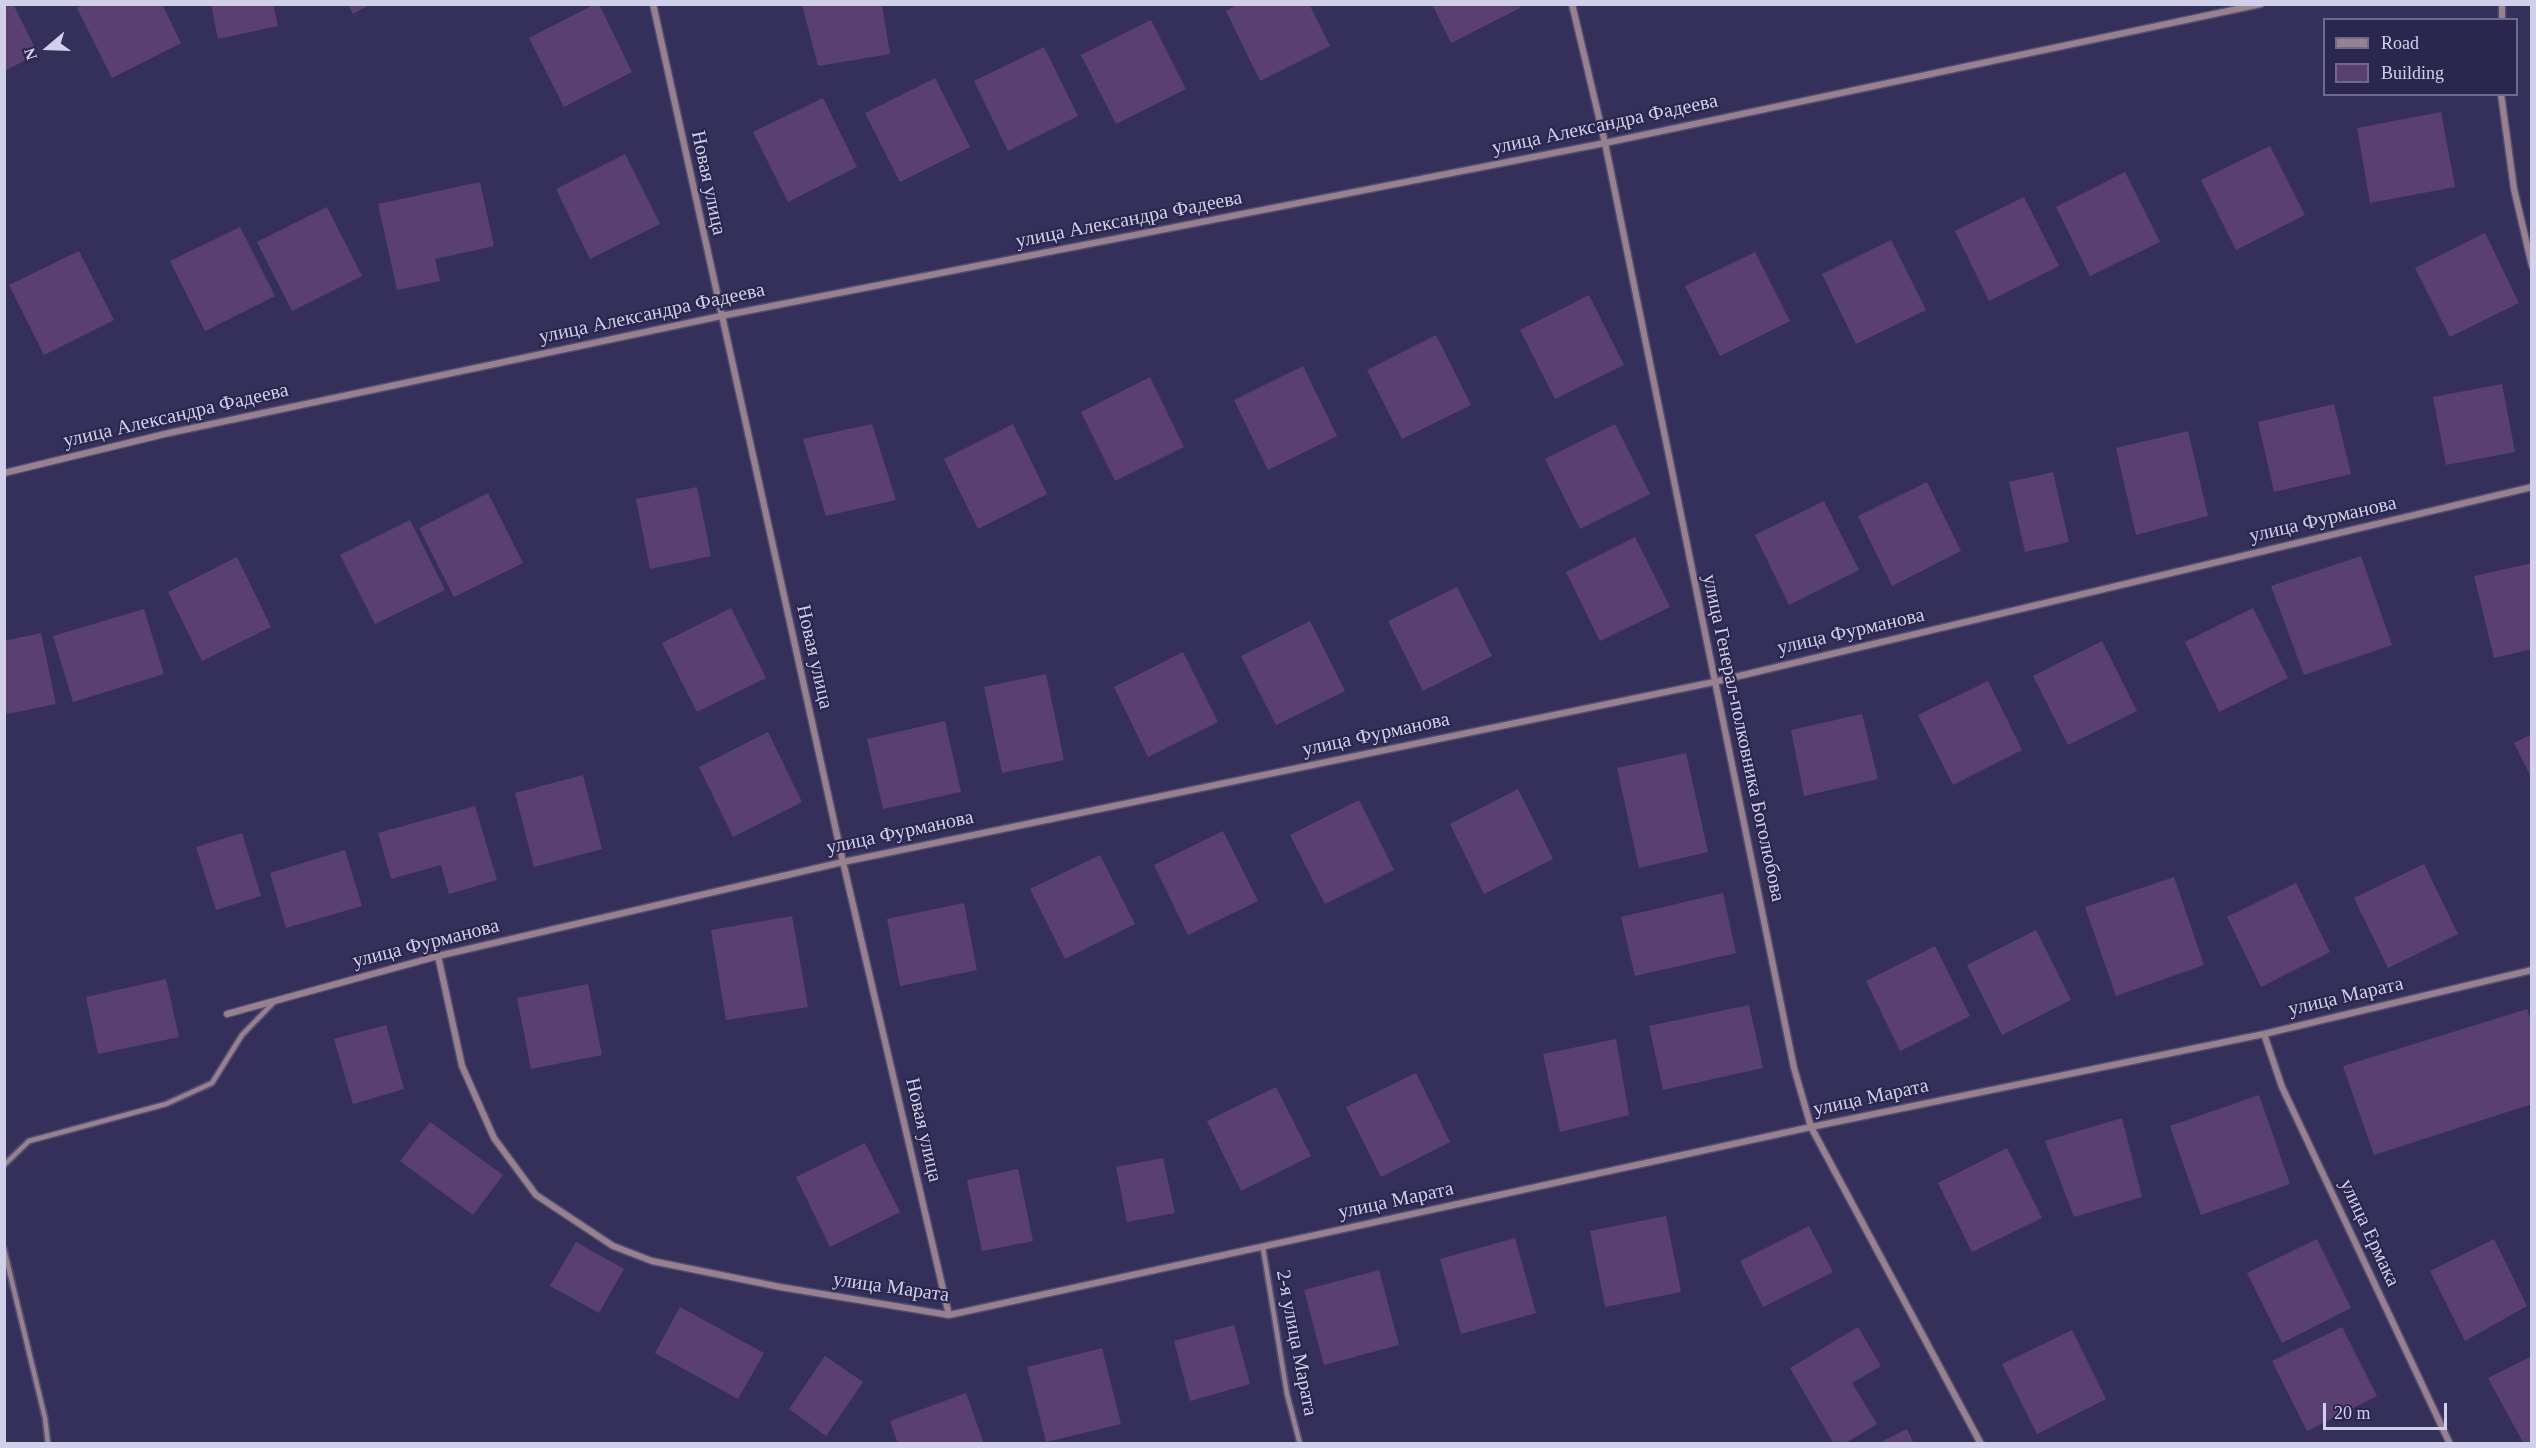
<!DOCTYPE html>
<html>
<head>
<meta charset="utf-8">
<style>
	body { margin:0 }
	#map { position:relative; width:2536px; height:1448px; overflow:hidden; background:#35305a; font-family:Georgia,serif }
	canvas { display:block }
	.frame { position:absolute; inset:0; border:6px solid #d1d0ea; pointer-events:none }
	.legend { position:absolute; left:2323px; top:18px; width:195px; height:78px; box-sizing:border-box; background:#2b264e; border:2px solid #6d6a8c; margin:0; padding:8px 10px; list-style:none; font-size:18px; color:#d1d0ea }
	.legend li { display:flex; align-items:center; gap:12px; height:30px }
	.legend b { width:30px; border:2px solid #6d6a8c }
	.north { position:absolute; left:18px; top:18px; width:60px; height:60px; -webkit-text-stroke:4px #2b264e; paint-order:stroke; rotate:251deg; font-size:16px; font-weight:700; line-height:24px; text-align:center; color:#d1d0ea }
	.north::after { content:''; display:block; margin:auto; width:21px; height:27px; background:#d1d0ea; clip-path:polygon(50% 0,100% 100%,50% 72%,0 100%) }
	.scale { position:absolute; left:2323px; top:1403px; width:124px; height:27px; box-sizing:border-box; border:3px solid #d1d0ea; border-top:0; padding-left:8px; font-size:18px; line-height:21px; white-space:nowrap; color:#d1d0ea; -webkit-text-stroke:4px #2b264e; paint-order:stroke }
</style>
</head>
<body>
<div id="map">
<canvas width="2536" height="1448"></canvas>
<div class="frame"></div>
<ul class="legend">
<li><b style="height:8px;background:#98818c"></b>Road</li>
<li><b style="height:16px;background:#5a4071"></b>Building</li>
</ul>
<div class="north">N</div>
<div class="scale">20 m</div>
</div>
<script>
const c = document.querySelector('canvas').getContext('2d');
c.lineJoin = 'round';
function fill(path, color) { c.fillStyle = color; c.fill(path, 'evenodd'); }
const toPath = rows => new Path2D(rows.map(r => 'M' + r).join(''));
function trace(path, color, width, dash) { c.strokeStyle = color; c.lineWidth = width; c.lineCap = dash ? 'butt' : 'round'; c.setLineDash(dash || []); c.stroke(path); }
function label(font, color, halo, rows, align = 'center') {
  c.font = font + ' Georgia,serif'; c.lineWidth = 4.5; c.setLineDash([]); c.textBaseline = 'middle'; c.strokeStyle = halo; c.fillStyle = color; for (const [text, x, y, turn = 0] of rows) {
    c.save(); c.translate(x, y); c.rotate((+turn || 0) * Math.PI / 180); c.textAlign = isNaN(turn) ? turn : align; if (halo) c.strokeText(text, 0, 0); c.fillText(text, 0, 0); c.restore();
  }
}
fill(toPath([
	[4,4,13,4,38,54,4,71],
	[84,4,162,4,181,43,112,78,77,8],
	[211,4,273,4,278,26,218,39],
	[348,4,371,4,353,14],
	[595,4,599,4,632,72,564,107,529,38],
	[1239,4,1309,4,1330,46,1260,81,1226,11],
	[1432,4,1518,4,1520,8,1451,43],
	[802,5,882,5,890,54,818,66],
	[1151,20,1186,89,1116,124,1081,55],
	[1044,47,1078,116,1008,151,974,81],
	[935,78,970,147,900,182,865,113],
	[823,98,857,167,788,202,753,132],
	[2441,112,2455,187,2370,203,2357,128],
	[2270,146,2305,215,2236,250,2201,180],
	[625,154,660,224,590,259,556,189],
	[2125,172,2160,242,2090,276,2056,207],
	[480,182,494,246,435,259,440,281,397,290,378,204],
	[2024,197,2059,266,1989,301,1955,231],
	[327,207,362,276,292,311,257,242],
	[240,227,275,296,205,331,170,261],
	[2485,233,2519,303,2450,337,2415,268],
	[1891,240,1926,310,1856,344,1822,274],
	[79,251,114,320,44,355,9,285],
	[1755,252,1790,321,1720,356,1685,286],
	[1589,295,1624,365,1555,399,1520,330],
	[1436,335,1471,405,1402,439,1367,370],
	[1303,366,1337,436,1268,470,1234,400],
	[1150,377,1184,447,1115,481,1081,412],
	[2502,384,2515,452,2446,465,2433,397],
	[2334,404,2351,474,2274,492,2258,422],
	[872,424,896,500,826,516,803,439],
	[1013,424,1047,494,978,529,944,459],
	[1615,424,1650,494,1580,529,1545,459],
	[2188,431,2208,516,2136,535,2116,448],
	[2053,472,2069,542,2025,552,2009,482],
	[1927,482,1961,551,1892,586,1858,516],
	[697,487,711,556,650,569,636,499],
	[488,493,523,563,454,597,419,528],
	[1824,501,1859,570,1789,605,1755,535],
	[410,520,445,590,375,624,340,555],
	[1635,537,1670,607,1600,641,1566,572],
	[2361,556,2392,645,2304,675,2271,586],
	[237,557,271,627,202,661,168,592],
	[2532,563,2532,649,2494,658,2474,576],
	[1457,587,1492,656,1423,691,1388,621],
	[731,608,766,678,697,712,662,643],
	[2253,608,2288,678,2219,712,2185,642],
	[144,609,164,674,73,702,53,636],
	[1310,621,1345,691,1276,725,1241,656],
	[41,633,56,704,7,714,4,702,4,641],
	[2102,641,2137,711,2068,745,2033,676],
	[1183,652,1218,722,1148,757,1114,687],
	[1046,674,1064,760,1002,773,984,687],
	[1988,681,2022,750,1953,785,1918,715],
	[1862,714,1878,779,1804,796,1791,730],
	[945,721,961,792,883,809,867,739],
	[768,732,802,802,733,837,699,767],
	[2532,734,2532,779,2514,743],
	[1686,753,1708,852,1639,868,1617,768],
	[583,775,602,849,534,867,515,793],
	[1518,789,1553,859,1484,894,1450,824],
	[1359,800,1394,870,1325,904,1290,835],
	[475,806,497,880,449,894,441,865,391,879,378,833],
	[1223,831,1258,901,1188,935,1154,865],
	[242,833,261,896,216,910,196,847],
	[345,850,362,906,286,928,270,873],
	[1100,855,1135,924,1065,959,1030,889],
	[2424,864,2458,934,2388,968,2354,898],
	[2174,877,2204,965,2116,996,2085,907],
	[2296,883,2330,952,2261,987,2227,917],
	[1723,893,1736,953,1635,976,1621,917],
	[964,903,977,970,900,986,887,919],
	[792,916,808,1007,726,1020,711,930],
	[2036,930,2071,1000,2002,1035,1967,965],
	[1935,946,1970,1016,1900,1051,1866,981],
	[166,979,179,1037,98,1054,86,997],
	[588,984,602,1055,531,1069,517,998],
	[1749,1005,1763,1068,1663,1090,1649,1026],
	[2527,1009,2532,1024,2532,1104,2374,1155,2343,1066],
	[386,1025,404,1089,353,1104,334,1039],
	[1616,1039,1629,1115,1560,1132,1543,1054],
	[1416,1073,1450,1142,1381,1177,1346,1107],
	[1276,1087,1311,1156,1241,1191,1207,1121],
	[2259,1095,2290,1184,2201,1215,2170,1126],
	[2122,1118,2142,1197,2074,1217,2045,1141],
	[430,1122,503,1175,473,1215,400,1161],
	[865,1143,900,1212,830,1247,796,1177],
	[2007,1148,2042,1218,1972,1252,1938,1183],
	[1163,1158,1175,1213,1127,1222,1116,1167],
	[1018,1169,1033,1241,982,1251,967,1180],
	[1666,1216,1681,1292,1605,1307,1590,1231],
	[1809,1226,1833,1272,1763,1307,1740,1261],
	[1515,1238,1536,1313,1461,1334,1440,1259],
	[2317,1239,2351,1308,2282,1343,2247,1273],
	[2494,1239,2527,1306,2465,1341,2430,1271],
	[576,1242,624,1269,599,1313,550,1286],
	[1379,1270,1399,1345,1324,1365,1304,1290],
	[680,1307,764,1353,738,1399,655,1353],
	[1234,1325,1250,1384,1190,1401,1174,1341],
	[1858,1327,1881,1366,1852,1383,1877,1424,1844,1444,1834,1444,1790,1368],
	[2342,1327,2377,1396,2307,1431,2272,1361],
	[2072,1330,2106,1399,2037,1434,2002,1364],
	[1102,1348,1121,1424,1046,1442,1027,1367],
	[825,1356,863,1382,826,1436,789,1409],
	[2532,1356,2532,1444,2524,1444,2488,1378],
	[966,1393,984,1444,898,1444,890,1421],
	[1907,1429,1914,1444,1877,1444]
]), '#5a4071');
const lane = toPath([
	[4,1165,29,1141,166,1104,212,1083,242,1035,274,1002],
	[1263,1248,1287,1394,1300,1444],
	[4,1249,45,1418,48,1444]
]);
const street = toPath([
	[653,4,843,862,949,1315],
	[1572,4,1605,143,1794,1068,1811,1127,1981,1444],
	[2502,20,2502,4],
	[2501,94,2514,189,2532,266],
	[4,473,169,433,721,316,1605,143,2261,4],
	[438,956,462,1066,494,1138,536,1195,613,1246,652,1261,780,1287,949,1315,1811,1127,2264,1034,2532,970],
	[227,1014,438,956,843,862,1714,682,2532,487],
	[2264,1034,2282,1087,2450,1444]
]);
trace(lane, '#514d74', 8);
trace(street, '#514d74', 9);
trace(lane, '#98818c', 4.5);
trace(street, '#98818c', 6);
label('20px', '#d1d0ea', '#2b264e', [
	["улица Александра Фадеева",1605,125,-12],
	["Новая улица",708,183,78],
	["улица Александра Фадеева",1129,220,-11],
	["улица Александра Фадеева",652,314,-12],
	["улица Александра Фадеева",176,416,-13],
	["улица Фурманова",2323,520,-13],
	["улица Фурманова",1851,632,-13],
	["Новая улица",814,657,77],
	["улица Фурманова",1376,735,-12],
	["улица Генерал-полковника Боголюбова",1743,738,78],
	["улица Фурманова",900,833,-12],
	["улица Фурманова",426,944,-14],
	["улица Марата",2346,997,-13],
	["улица Марата",1871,1098,-12],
	["Новая улица",923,1130,77],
	["улица Марата",1396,1201,-12],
	["улица Ермака",2369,1233,65],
	["улица Марата",891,1288,8],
	["2-я улица Марата",1296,1343,79]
]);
</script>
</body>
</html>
